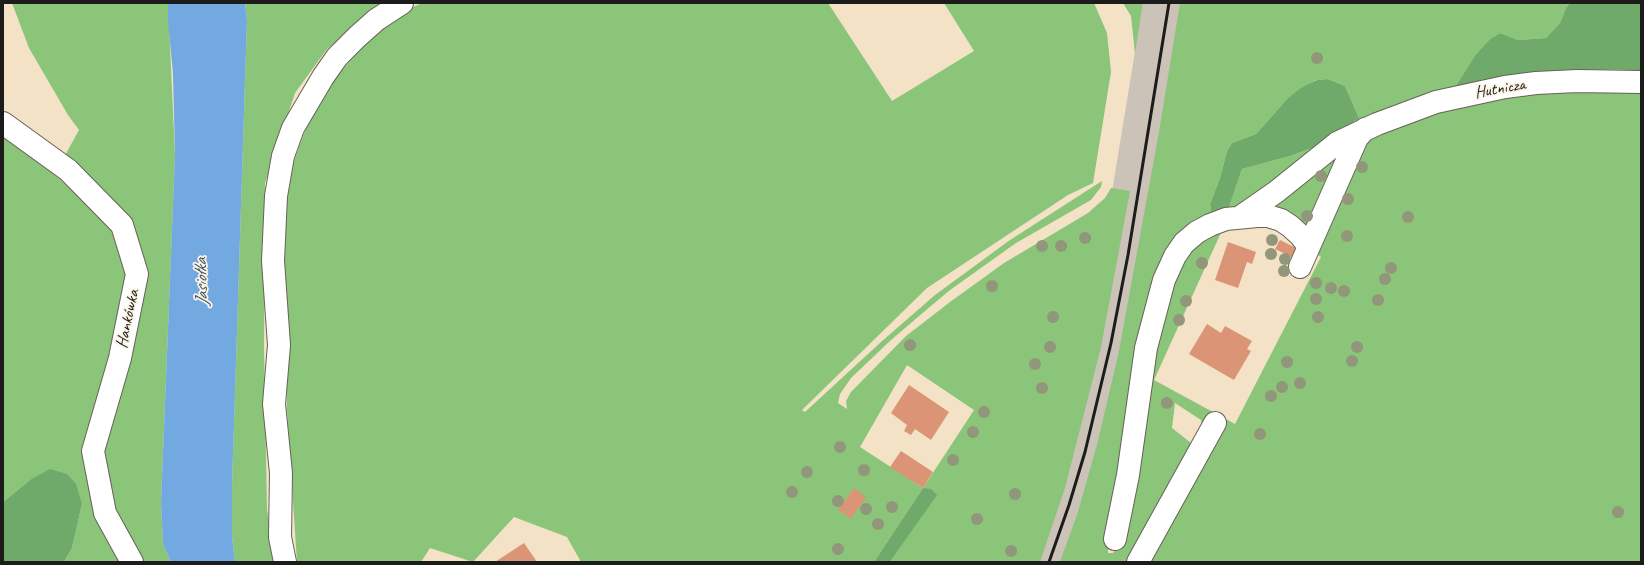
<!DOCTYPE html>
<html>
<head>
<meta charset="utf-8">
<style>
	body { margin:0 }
	#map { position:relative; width:1644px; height:565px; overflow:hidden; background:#f3e2c5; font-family:Caveat,sans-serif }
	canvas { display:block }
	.frame { position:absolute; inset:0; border:4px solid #1c1c1c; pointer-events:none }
</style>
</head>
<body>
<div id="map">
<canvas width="1644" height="565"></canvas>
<div class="frame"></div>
</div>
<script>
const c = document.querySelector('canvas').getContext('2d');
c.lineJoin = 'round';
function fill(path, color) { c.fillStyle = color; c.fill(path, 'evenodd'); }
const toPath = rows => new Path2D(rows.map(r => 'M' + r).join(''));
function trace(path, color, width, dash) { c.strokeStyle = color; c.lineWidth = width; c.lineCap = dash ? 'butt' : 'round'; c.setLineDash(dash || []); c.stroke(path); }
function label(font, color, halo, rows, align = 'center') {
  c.font = font + ' Caveat,sans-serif'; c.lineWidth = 3.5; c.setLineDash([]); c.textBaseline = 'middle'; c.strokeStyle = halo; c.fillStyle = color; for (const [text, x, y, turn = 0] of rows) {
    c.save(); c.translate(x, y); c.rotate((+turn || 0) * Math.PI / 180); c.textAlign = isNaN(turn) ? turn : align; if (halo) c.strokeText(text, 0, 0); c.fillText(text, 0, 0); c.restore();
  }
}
fill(toPath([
	[1143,3,1197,3,1139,301,1067,562,1028,562,1071,441]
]), '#cbc2b8');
fill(toPath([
	[12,3,168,3,175,154,161,502,163,544,171,562,141,562,113,515,100,448,141,270,63,159,79,130,68,115,29,48],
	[245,3,385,3,327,49,295,93,265,183,264,347,267,510,276,562,235,562,232,536,232,486,247,20],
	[423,3,828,3,892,101,974,51,944,3,1094,3,1107,33,1111,72,1093,183,1068,195,927,288,802,410,805,412,881,342,935,295,1010,240,1102,181,1101,187,1091,200,1016,243,950,290,925,311,891,340,851,378,840,394,838,403,847,409,846,401,851,392,906,336,950,302,1004,263,1088,213,1105,198,1111,188,1130,191,1101,347,1065,488,1040,562,890,562,936,495,923,488,874,562,581,562,567,537,514,517,473,562,430,548,421,562,297,562,287,410,284,209,293,164,308,122,332,82,356,54,384,26,415,6],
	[907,365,974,410,923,488,860,447],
	[1123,3,1143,3,1135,54,1131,16],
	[1180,3,1570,3,1566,8,1560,23,1546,38,1518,40,1500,33,1490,39,1476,54,1455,87,1496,77,1560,70,1614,69,1641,71,1641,76,1590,74,1521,79,1496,83,1430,100,1376,119,1359,130,1347,149,1341,160,1315,228,1309,234,1306,233,1290,220,1267,211,1233,211,1227,213,1242,169,1290,156,1323,144,1359,118,1345,86,1328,79,1316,80,1288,98,1256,134,1232,143,1227,151,1220,178,1210,204,1212,216,1200,222,1190,229,1167,258,1153,302,1141,340,1130,425,1108,547,1108,553,1113,553,1120,543,1136,478,1147,372,1154,331,1164,295,1174,269,1191,243,1208,233,1224,226,1154,380,1235,424,1321,257,1313,252,1354,156,1360,146,1373,133,1425,113,1514,92,1554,87,1622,85,1641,87,1641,562,1144,562,1195,468,1218,431,1218,424,1216,421,1212,420,1208,430,1132,562,1060,562,1078,512,1098,441,1119,351,1159,132],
	[1175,403,1201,420,1203,429,1195,446,1172,428],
	[3,136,28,151,115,228,122,244,128,284,93,421,123,562,64,562,72,548,82,504,30,480,3,502]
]), '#8ac57a');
fill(toPath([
	[1570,3,1641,3,1641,71,1614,69,1560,70,1496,77,1455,87,1476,54,1490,39,1500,33,1518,40,1546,38,1560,23,1566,8],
	[1328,79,1345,86,1359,118,1323,144,1290,156,1242,169,1227,213,1212,216,1210,204,1220,178,1227,151,1232,143,1256,134,1288,98,1301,88,1317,80],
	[50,469,67,474,76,484,82,504,72,548,64,562,3,562,3,502,30,480],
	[923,488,931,489,937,495,890,562,874,562]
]), '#6faa6a');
fill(toPath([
	[168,3,245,3,247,20,232,486,232,536,235,562,171,562,163,544,161,502,175,154,173,74,168,21]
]), '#73a9e1');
fill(toPath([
	[1280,240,1296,248,1292,257,1275,249],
	[1228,242,1256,252,1252,264,1247,262,1238,288,1215,280],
	[1207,324,1221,333,1225,326,1252,341,1247,349,1251,351,1234,380,1189,354],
	[909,385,949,412,931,440,915,429,911,435,904,431,907,425,891,413],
	[901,451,933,472,923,488,890,467],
	[854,488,866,497,851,519,838,510],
	[524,543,537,562,495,562]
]), '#db9476');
const minor = toPath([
	[3,123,68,170,122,225,137,274,120,358,93,451,105,513,132,562],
	[1240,217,1276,192,1337,143,1377,124,1436,102,1505,87,1536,83,1577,81,1641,82],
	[1300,267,1357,138,1365,129],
	[1115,539,1128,475,1146,348,1164,280,1175,256,1184,243,1197,232,1210,225,1226,219,1257,216,1268,216,1281,220,1290,226,1300,235,1309,247],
	[285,562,280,537,281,473,274,404,279,345,273,261,276,196,283,156,293,128,323,77,337,57,357,37,376,20,402,3],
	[1138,562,1215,423]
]);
trace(minor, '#676157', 24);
trace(minor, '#fff', 22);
trace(toPath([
	[1049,562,1069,505,1085,452,1111,343,1128,255,1169,3]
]), '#1c1c1c', 3);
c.fillStyle = '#92967a';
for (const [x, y] of [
	[1317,58],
	[1362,167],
	[1321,176],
	[1348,199],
	[1307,216],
	[1408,217],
	[1347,236],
	[1085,238],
	[1272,240],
	[1042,246],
	[1061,246],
	[1271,254],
	[1285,259],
	[1202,263],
	[1391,268],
	[1284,271],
	[1385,279],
	[1316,283],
	[992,286],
	[1331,288],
	[1344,291],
	[1316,299],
	[1378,300],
	[1186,301],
	[1053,317],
	[1318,317],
	[1179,320],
	[910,345],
	[1050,347],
	[1357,347],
	[1352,361],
	[1287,362],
	[1035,364],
	[1300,383],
	[1282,387],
	[1042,388],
	[1271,396],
	[1167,403],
	[984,412],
	[973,432],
	[1260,434],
	[840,447],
	[953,460],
	[864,470],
	[807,472],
	[792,492],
	[1015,494],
	[838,501],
	[892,507],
	[866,509],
	[1618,512],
	[977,519],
	[878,524],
	[838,549],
	[1011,551]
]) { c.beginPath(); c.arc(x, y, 6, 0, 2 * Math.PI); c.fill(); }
label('17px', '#1c1c1c', '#fcf5e5', [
	["Hutnicza",1500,89,-10],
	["Hankówka",128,319,-78]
]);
label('italic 18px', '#3f546b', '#fcf5e5', [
	["Jasiołka",202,282,-92]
]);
</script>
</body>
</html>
